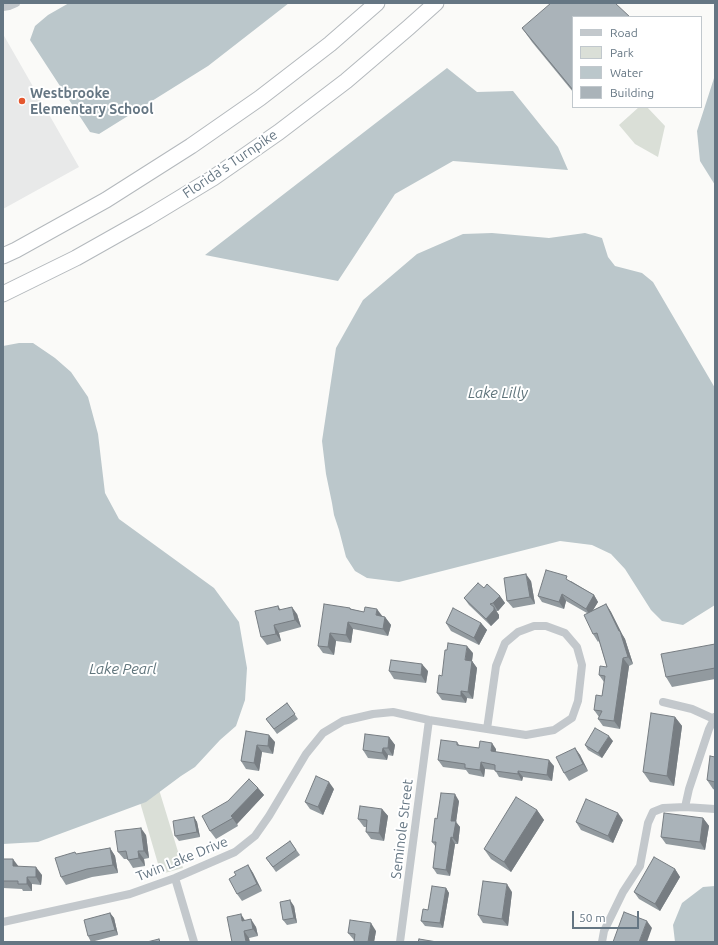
<!DOCTYPE html>
<html>
<head>
<meta charset="utf-8">
<style>
	body { margin:0 }
	#map { position:relative; width:718px; height:945px; overflow:hidden; background:#fafaf8; font-family:Ubuntu,sans-serif }
	canvas { display:block }
	.frame { position:absolute; inset:0; border:4px solid #657683; pointer-events:none }
	.legend { position:absolute; left:572px; top:16px; width:130px; height:92px; box-sizing:border-box; background:#fff; border:1px solid #c1c8cd; margin:0; padding:5px 7px; list-style:none; font-size:12px; color:#657683 }
	.legend li { display:flex; align-items:center; gap:8px; height:20px }
	.legend b { width:20px; border:1px solid #c1c8cd }
	.scale { position:absolute; left:572px; top:911px; width:67px; height:18px; box-sizing:border-box; border:2px solid #657683; border-top:0; padding-left:5px; font-size:12px; line-height:14px; white-space:nowrap; color:#657683; -webkit-text-stroke:3px #fff; paint-order:stroke }
</style>
</head>
<body>
<div id="map">
<canvas width="718" height="945"></canvas>
<div class="frame"></div>
<ul class="legend">
<li><b style="height:5px;background:#c3c8cc"></b>Road</li>
<li><b style="height:11px;background:#dadfd7"></b>Park</li>
<li><b style="height:11px;background:#bbc7cb"></b>Water</li>
<li><b style="height:11px;background:#aab3b9"></b>Building</li>
</ul>
<div class="scale">50 m</div>
</div>
<script>
const c = document.querySelector('canvas').getContext('2d');
c.lineJoin = 'round';
function fill(path, color) { c.fillStyle = color; c.fill(path, 'evenodd'); }
const toPath = rows => new Path2D(rows.map(r => 'M' + r).join(''));
function trace(path, color, width, dash) { c.strokeStyle = color; c.lineWidth = width; c.lineCap = dash ? 'butt' : 'round'; c.setLineDash(dash || []); c.stroke(path); }
function label(font, color, halo, rows, align = 'center') {
  c.font = font + ' Ubuntu,sans-serif'; c.lineWidth = 4; c.setLineDash([]); c.textBaseline = 'middle'; c.strokeStyle = halo; c.fillStyle = color; for (const [text, x, y, turn = 0] of rows) {
    c.save(); c.translate(x, y); c.rotate((+turn || 0) * Math.PI / 180); c.textAlign = isNaN(turn) ? turn : align; if (halo) c.strokeText(text, 0, 0); c.fillText(text, 0, 0); c.restore();
  }
}
fill(toPath([
	[3,34,79,167,3,209]
]), '#e8e9e9');
fill(toPath([
	[639,107,647,107,665,126,658,157,635,144,619,125],
	[153,770,183,868,161,874,132,775]
]), '#dadfd7');
fill(toPath([
	[69,3,289,3,208,66,99,134,90,132,30,40,35,26,48,15],
	[447,68,477,92,513,91,558,147,568,170,453,161,395,194,338,281,205,255],
	[715,75,715,185,700,161,697,131],
	[492,233,549,238,585,233,602,238,608,257,615,266,642,273,653,282,715,388,715,605,683,625,662,621,651,610,625,569,611,554,592,545,560,541,399,582,367,578,355,571,346,557,339,530,334,515,332,503,326,474,322,441,336,348,363,300,417,254,463,234],
	[19,343,33,343,55,358,71,372,88,397,98,434,105,493,119,519,214,588,239,622,247,668,245,700,236,726,220,740,195,767,181,776,146,802,38,842,3,844,3,346],
	[715,886,715,942,675,942,673,925,682,903,703,887]
]), '#bbc7cb');
const highway = toPath([
	[3,256,16,250,106,200,191,146,260,98,330,44,377,3],
	[3,294,76,258,147,218,213,178,279,132,346,81,408,28,436,3]
]);
trace(highway, '#b4b9bd', 17);
trace(toPath([
	[3,7,9,6,16,3],
	[663,702,692,709,714,719],
	[685,807,689,789,709,729,715,717],
	[175,878,194,942],
	[3,922,130,894,175,878,235,852,255,836,269,816,306,754,323,733,343,721,373,714,393,712,429,720,487,729,526,735,554,730,572,718,578,701,582,665,577,647,565,633,546,626,534,626,518,632,505,643,496,666,487,729],
	[400,942,429,720],
	[602,942,604,931,623,892,640,866,648,823,653,812,663,808,685,807,715,809]
]), '#c3c8cc', 8);
trace(highway, '#fff', 15);
fill(toPath([
	[573,17,573,92,532,42,522,28],
	[531,581,535,604,513,608,507,601],
	[571,581,594,595,598,602,593,610,606,604,611,612,622,634,625,639,633,664,629,666,620,729,603,726,598,719,599,717,594,710,602,696,604,682,599,675,607,667,599,641,598,642,593,634,587,613,566,601,564,609,542,602,538,596],
	[484,588,500,596,505,603,498,611,496,611,499,615,499,618,491,626,469,605,464,598],
	[278,606,281,610,297,614,301,627,279,633,281,641,267,645,261,637],
	[350,608,351,609,385,617,391,625,388,636,353,629,351,643,336,641,334,655,323,653,318,646],
	[446,623,481,623,487,630,479,645,451,631],
	[715,644,715,679,672,687,666,677],
	[473,653,472,661,477,668,473,699,467,698,466,703,442,700,437,693],
	[389,671,428,671,426,683,394,679],
	[287,703,298,719,277,734,266,719],
	[675,717,682,726,674,786,650,782,643,772],
	[246,731,275,742,273,754,262,752,259,771,246,769,241,761],
	[389,737,395,745,393,756,388,755,387,760,368,758,363,750],
	[613,741,602,758,588,750,585,745],
	[457,742,460,746,479,748,496,749,496,752,554,766,552,781,523,777,522,781,499,777,495,770,485,769,484,777,469,774,466,770,443,767,438,760],
	[575,748,580,755,588,771,569,781,564,773],
	[715,757,715,790,713,789,707,780],
	[258,788,264,795,237,824,238,826,216,839,210,831],
	[334,789,323,815,310,809,305,802],
	[459,801,456,822,460,827,458,844,455,844,450,876,437,874,433,868,436,847,432,842,437,819],
	[382,809,388,816,384,841,371,839,366,832,366,827,364,827,358,819],
	[537,810,544,820,511,872,491,859,484,849],
	[194,817,197,822,200,837,179,841,175,836],
	[703,818,709,826,705,850,666,844,661,837],
	[623,820,613,843,581,830,576,822],
	[146,835,149,858,144,859,145,866,133,868,128,860,127,859,124,859,118,852],
	[290,841,300,855,276,872,266,858],
	[110,848,115,856,118,873,92,877,66,885,61,877,77,854],
	[3,859,18,867,42,875,41,885,32,884,32,891,23,891,22,889,3,888],
	[248,865,253,873,262,891,242,901,237,894,236,875],
	[675,869,680,877,660,911,639,899,634,892],
	[446,888,449,893,443,928,425,926,421,921,428,910],
	[512,892,508,926,483,923,478,915],
	[294,906,297,923,287,925,283,920],
	[110,913,114,918,118,935,91,942,88,936],
	[245,920,256,927,258,936,232,942],
	[376,931,374,942,354,942,354,940,348,933]
]), '#929a9f');
fill(toPath([
	[526,574,531,581,535,604,530,597],
	[562,594,566,601,564,609,559,602],
	[594,595,598,602,590,615,586,609],
	[500,596,505,603,498,611,493,603],
	[606,604,611,612,622,634,625,639,633,664,628,657,619,631],
	[292,607,297,614,301,627,295,620],
	[494,607,499,615,499,618,491,626,486,619],
	[377,609,383,617,376,615],
	[385,617,391,625,388,636,383,629],
	[348,622,353,629,351,643,346,635],
	[481,623,487,630,479,645,474,638],
	[274,625,279,633,281,641,276,634],
	[330,633,336,641,334,655,328,647],
	[467,646,473,653,471,668,465,660],
	[623,658,629,666,620,729,614,721],
	[472,661,477,668,473,699,468,692],
	[422,664,428,671,426,683,421,675],
	[461,691,467,698,466,703,461,696],
	[675,717,682,726,674,786,667,776],
	[269,735,275,742,273,754,268,746],
	[609,736,613,741,602,758,598,753],
	[389,737,395,745,393,756,388,748],
	[492,743,496,749,495,757,491,751],
	[257,745,262,752,259,771,254,763],
	[383,748,388,755,387,760,382,753],
	[575,748,580,755,588,771,583,764],
	[549,760,554,766,552,781,547,775],
	[481,762,485,769,484,777,480,770],
	[518,771,523,777,522,781,518,774],
	[329,782,334,789,323,815,318,807],
	[258,788,264,795,237,824,238,826,231,816],
	[455,794,459,801,456,822,460,827,458,844,453,838,451,821],
	[382,809,388,816,384,841,379,833],
	[537,810,544,820,511,872,504,862],
	[618,813,623,820,613,843,608,836],
	[194,817,197,822,200,837,197,832],
	[703,818,709,826,705,850,700,842],
	[141,828,146,835,149,858,144,851],
	[451,837,455,844,450,876,446,870],
	[110,848,115,856,118,873,113,865],
	[138,851,144,859,145,866,139,858],
	[13,859,19,867,13,866],
	[248,865,253,873,262,891,257,884],
	[36,867,42,875,41,885,36,877],
	[675,869,680,877,660,911,655,904],
	[27,877,32,884,32,891,27,884],
	[507,884,512,892,508,926,502,919],
	[446,888,449,893,443,928,440,923],
	[290,900,294,906,297,923,294,918],
	[110,913,114,918,118,935,115,930],
	[241,914,246,922,242,921],
	[251,919,256,927,258,936,253,929],
	[647,921,652,928,647,942,639,942],
	[371,923,376,931,374,942,368,942],
	[244,931,249,938,250,942,246,942]
]), '#777d82');
const building = toPath([
	[551,3,615,3,630,17,573,17,573,90,522,28,551,3],
	[546,570,567,576,566,579,594,595,586,609,562,594,559,602,538,596,546,570],
	[526,574,530,597,507,601,504,578,526,574],
	[478,583,484,588,487,584,500,596,493,603,490,604,494,607,494,610,486,619,464,598,478,583],
	[324,604,350,608,350,609,364,612,365,607,377,609,376,615,385,617,383,629,348,622,346,635,330,633,328,647,318,646,324,604],
	[606,604,619,631,620,631,628,657,623,658,614,721,598,719,602,711,594,710,596,695,602,696,605,676,599,675,600,666,607,667,597,633,593,634,584,615,606,604],
	[278,606,279,610,292,607,295,620,274,625,276,634,261,637,255,611,278,606],
	[453,608,481,623,474,638,446,623,453,608],
	[448,643,467,646,465,660,472,661,468,692,461,691,461,696,437,693,439,675,442,676,445,650,447,650,448,643],
	[715,644,715,668,666,677,661,654,715,644],
	[391,660,422,664,421,675,389,671,391,660],
	[287,703,295,714,274,729,266,719,287,703],
	[651,713,675,717,667,776,643,772,651,713],
	[595,728,609,736,598,753,585,745,595,728],
	[246,731,269,735,268,746,257,745,254,763,241,761,246,731],
	[365,734,389,737,388,748,383,748,382,753,363,750,365,734],
	[441,740,457,742,457,745,479,748,480,741,492,743,491,751,549,760,547,775,518,771,518,774,495,771,495,765,481,762,480,770,465,768,465,764,438,760,441,740],
	[575,748,583,764,564,773,556,757,575,748],
	[710,756,715,757,715,782,707,780,710,756],
	[316,776,329,782,318,807,305,802,316,776],
	[249,779,258,788,231,816,233,818,210,831,202,816,228,801,249,779],
	[441,793,455,794,451,821,456,821,453,838,451,837,446,870,433,868,436,842,432,842,435,818,437,819,441,793],
	[516,797,537,810,504,862,484,849,516,797],
	[586,799,618,813,608,836,576,822,586,799],
	[360,806,382,809,379,833,366,832,367,820,358,819,360,806],
	[664,813,703,818,700,842,661,837,664,813],
	[194,817,197,832,175,836,173,821,194,817],
	[141,828,144,851,138,851,139,858,128,860,126,851,118,852,115,831,141,828],
	[290,841,296,850,273,867,266,858,290,841],
	[110,848,113,865,87,869,61,877,55,858,75,852,76,854,110,848],
	[654,857,675,869,655,904,634,892,654,857],
	[3,859,13,859,13,866,36,867,36,877,27,877,27,884,18,884,18,881,3,881,3,859],
	[248,865,257,884,237,894,229,879,236,875,234,872,248,865],
	[483,881,507,884,502,919,478,915,483,881],
	[432,886,446,888,440,923,421,921,423,909,428,910,432,886],
	[290,900,294,918,283,920,280,902,290,900],
	[624,912,647,921,639,942,613,942,624,912],
	[110,913,115,930,88,936,84,920,110,913],
	[241,914,242,921,251,919,253,929,244,931,246,942,232,942,227,917,241,914],
	[350,920,371,923,368,942,354,942,355,934,348,933,350,920],
	[159,939,160,942,147,942,159,939],
	[419,939,437,942,418,942,419,939]
]);
fill(building, '#aab3b9');
trace(building, '#777d82', 1);
for (const [x, y, r, color] of [
	[22,101,4,"#e4572e"]
]) { const dot = new Path2D(); dot.arc(x, y, r, 0, 2 * Math.PI); c.fillStyle = color; c.fill(dot); trace(dot, '#fff', 1.5); }
label('bold 14px', '#657683', '#fff', [
	["Westbrooke",30,93],
	["Elementary School",30,109]
], 'left');
label('14px', '#657683', '#fff', [
	["Florida's Turnpike",230,164,-34],
	["Seminole Street",402,829,-83],
	["Twin Lake Drive",182,859,-22]
]);
label('italic 15px', '#60757c', '#fff', [
	["Lake Lilly",498,393],
	["Lake Pearl",123,669]
]);
</script>
</body>
</html>
